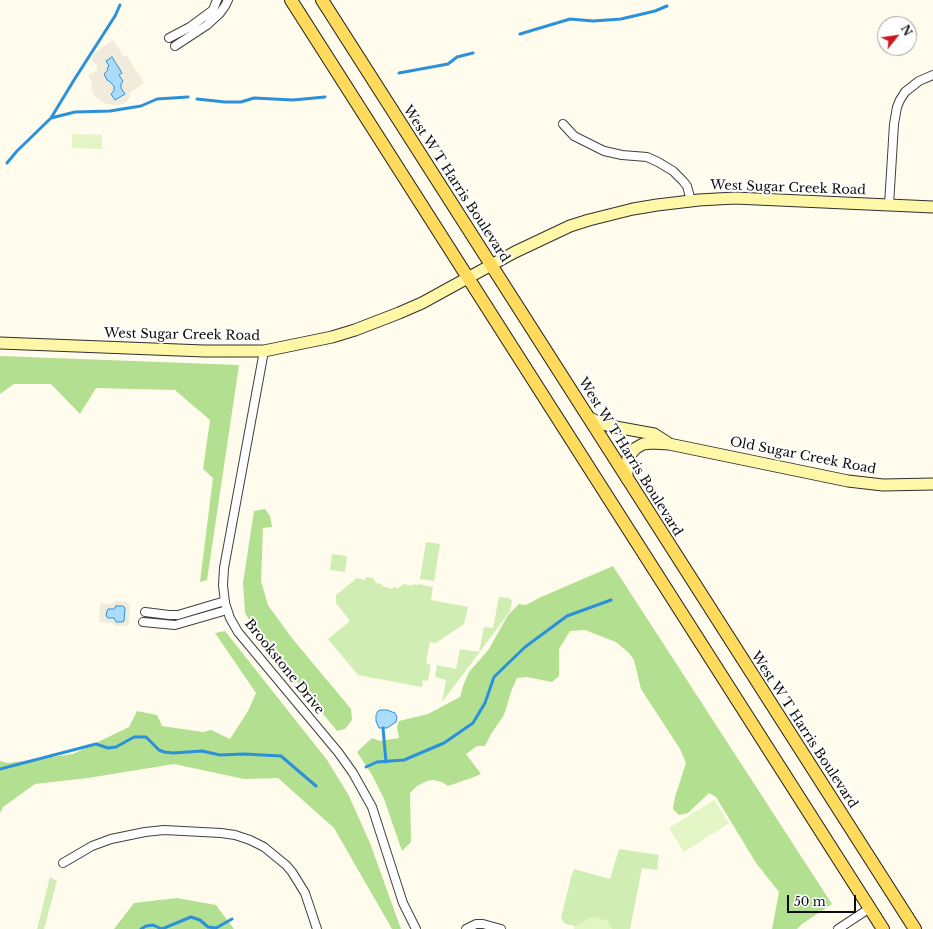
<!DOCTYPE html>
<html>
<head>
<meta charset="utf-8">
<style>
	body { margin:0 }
	#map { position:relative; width:933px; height:929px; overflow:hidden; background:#fffced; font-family:"Libre Baskerville",serif }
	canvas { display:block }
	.north { position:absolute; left:877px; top:16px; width:40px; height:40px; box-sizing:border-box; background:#fff; border:1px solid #9e9e9e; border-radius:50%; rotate:60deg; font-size:11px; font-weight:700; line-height:16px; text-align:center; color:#0d0d0d }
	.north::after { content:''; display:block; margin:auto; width:14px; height:18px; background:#ca181d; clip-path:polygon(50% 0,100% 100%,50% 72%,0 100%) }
	.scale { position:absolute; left:787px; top:895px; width:69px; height:18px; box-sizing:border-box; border:2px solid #0d0d0d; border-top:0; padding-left:5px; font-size:12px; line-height:14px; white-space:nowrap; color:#0d0d0d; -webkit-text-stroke:3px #fff; paint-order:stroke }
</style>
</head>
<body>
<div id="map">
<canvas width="933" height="929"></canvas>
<div class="north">N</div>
<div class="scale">50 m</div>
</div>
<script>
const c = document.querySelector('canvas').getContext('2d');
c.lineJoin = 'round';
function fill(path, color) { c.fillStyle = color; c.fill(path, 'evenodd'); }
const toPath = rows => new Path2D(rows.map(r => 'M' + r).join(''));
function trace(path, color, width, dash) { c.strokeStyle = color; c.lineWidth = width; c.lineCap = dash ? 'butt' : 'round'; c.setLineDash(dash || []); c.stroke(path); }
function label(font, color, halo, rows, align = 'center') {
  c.font = font + ' "Libre Baskerville",serif'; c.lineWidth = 4; c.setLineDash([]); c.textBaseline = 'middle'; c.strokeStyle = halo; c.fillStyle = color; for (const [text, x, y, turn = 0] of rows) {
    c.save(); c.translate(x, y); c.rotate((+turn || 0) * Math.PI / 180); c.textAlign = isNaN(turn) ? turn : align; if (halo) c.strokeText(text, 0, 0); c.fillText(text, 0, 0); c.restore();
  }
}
fill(toPath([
	[426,542,440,544,434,581,420,579],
	[332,554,347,556,345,572,330,570],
	[366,577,373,578,376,583,382,584,382,586,393,589,393,587,398,588,404,584,412,586,413,584,418,585,418,584,433,587,431,600,468,607,464,624,436,643,430,642,426,663,431,665,428,681,423,680,422,687,358,675,328,639,350,621,336,603,336,595,357,578,365,580],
	[499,597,510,598,512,601,510,611,479,653,442,702,446,680,435,677,437,665,456,669,460,649,479,652,484,627,493,628],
	[619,849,659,855,657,870,642,868,630,929,612,929,607,920,576,926,565,924,561,918,571,877,574,869,610,879],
	[50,877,57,881,44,929,37,929]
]), '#d0edb3');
fill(toPath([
	[0,356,239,365,207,580,200,582,213,478,203,469,210,420,175,390,96,388,80,414,51,384,14,384,0,394],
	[265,509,270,516,272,527,263,528,261,581,268,605,291,637,351,709,352,720,345,729,337,731,258,634,245,613,243,583,254,511],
	[613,566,832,904,802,924,797,929,772,929,779,892,756,863,716,797,709,793,688,813,679,815,673,809,675,797,686,763,680,749,641,689,634,660,629,653,616,642,585,630,570,631,559,649,559,676,552,682,527,677,517,678,512,689,504,715,491,734,485,746,477,746,466,754,481,774,474,777,448,786,442,782,433,780,427,781,417,786,410,793,411,842,402,851,384,799,372,775,357,752,372,738,380,741,399,738,397,727,399,721,428,714,460,697,463,686,469,672,489,649,508,615,519,604,526,605,541,597],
	[225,631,327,760,348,794,370,843,401,929,392,929,334,828,278,778,244,779,174,764,88,778,35,784,3,807,0,813,0,761,8,763,73,754,129,727,137,711,157,715,162,726,203,732,211,730,230,739,248,711,256,693,215,633],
	[177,898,216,905,234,929,114,929,134,903]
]), '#b2e090');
fill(toPath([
	[72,134,102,135,102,149,72,148],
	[714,800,729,823,684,852,669,828],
	[591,917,607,920,612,929,574,929,575,926,576,926]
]), '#e3f4c5');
fill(toPath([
	[113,40,124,57,127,56,144,83,129,93,130,96,128,100,123,104,117,105,107,104,99,100,94,95,91,88,92,82,88,76,97,70,97,65,93,62,92,60,93,54],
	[109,66,122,73,119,75,123,81,121,84,121,88,114,91,114,86,109,81,106,71],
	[115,601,127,602,130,606,129,623,126,626,115,626,112,623,99,622,100,603,111,604]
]), '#f0ebdb');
const water = toPath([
	[112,57,122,73,119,75,123,81,121,84,121,88,125,94,115,100,111,94,114,91,114,86,109,81,107,80,104,74,108,70,107,68,109,66,106,61,112,57],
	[116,606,123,606,125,608,124,621,122,622,116,622,114,618,108,618,106,616,107,611,108,609,114,609,116,606],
	[381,710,387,710,395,713,397,717,396,722,387,728,379,728,376,721,376,715,378,711,381,710]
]);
fill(water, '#acdcfc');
trace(water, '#2c91da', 1);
trace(toPath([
	[520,34,570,19,593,21,621,19,655,11,667,6],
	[399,73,448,64,457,57,473,53],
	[197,99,225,102,241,102,254,98,293,100,325,97],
	[51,118,75,112,110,111,141,106,157,99,188,97],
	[7,163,17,151,51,118,74,80,115,16,120,5],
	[383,728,386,762],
	[366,767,377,762,404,760,444,743,473,723,485,703,494,677,525,647,567,616,611,600],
	[0,769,96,744,108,748,116,747,134,737,146,737,159,750,164,752,173,753,202,751,220,755,244,754,281,756,316,786],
	[141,929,146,926,153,925,162,929,191,917,200,920,208,927,216,928,232,919]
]), '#2c91da', 3);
const street = toPath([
	[169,38,190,27,213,10,217,0],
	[175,46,207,25,220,13,225,6,228,0],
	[563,124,574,136,604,151,622,155,647,157,658,162,673,171,683,181,687,186,691,201],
	[889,205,894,124,897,107,900,100,905,92,919,81,933,75],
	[264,351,224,568,223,585,225,603,230,618,238,632,338,752,353,773,372,807,403,903,416,929],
	[145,612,169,615,178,615,225,601],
	[143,622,175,625,227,610],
	[63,863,92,846,111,839,145,832,164,830,221,833,235,835,250,840,264,847,286,865,292,872,305,893,317,929],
	[466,929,476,924,483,924,501,929],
	[838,929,870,908]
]);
const secondary = toPath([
	[0,343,204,351,264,351,332,337,355,330,399,313,422,303,515,252,570,226,589,220,633,209,657,205,699,200,735,198,933,207],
	[588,417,600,423,610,426,654,434,668,443],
	[627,479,627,467,628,457,636,448,643,444,652,443,669,444,848,481,883,485,933,484]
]);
const primary = toPath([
	[291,0,883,929],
	[322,0,915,929]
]);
trace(street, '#404040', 10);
trace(secondary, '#2f2f2f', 13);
trace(primary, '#1e1e1e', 14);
trace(street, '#fff', 8);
trace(secondary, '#fff7a8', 11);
trace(primary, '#ffdb5d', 12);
label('13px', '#0d0d0d', '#fff', [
	["West W T Harris Boulevard",456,184,57],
	["West Sugar Creek Road",788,188,2],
	["West Sugar Creek Road",182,335,1],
	["Old Sugar Creek Road",803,456,11],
	["West W T Harris Boulevard",630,457,58],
	["Brookstone Drive",284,667,51],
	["West W T Harris Boulevard",804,730,57]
]);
</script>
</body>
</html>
